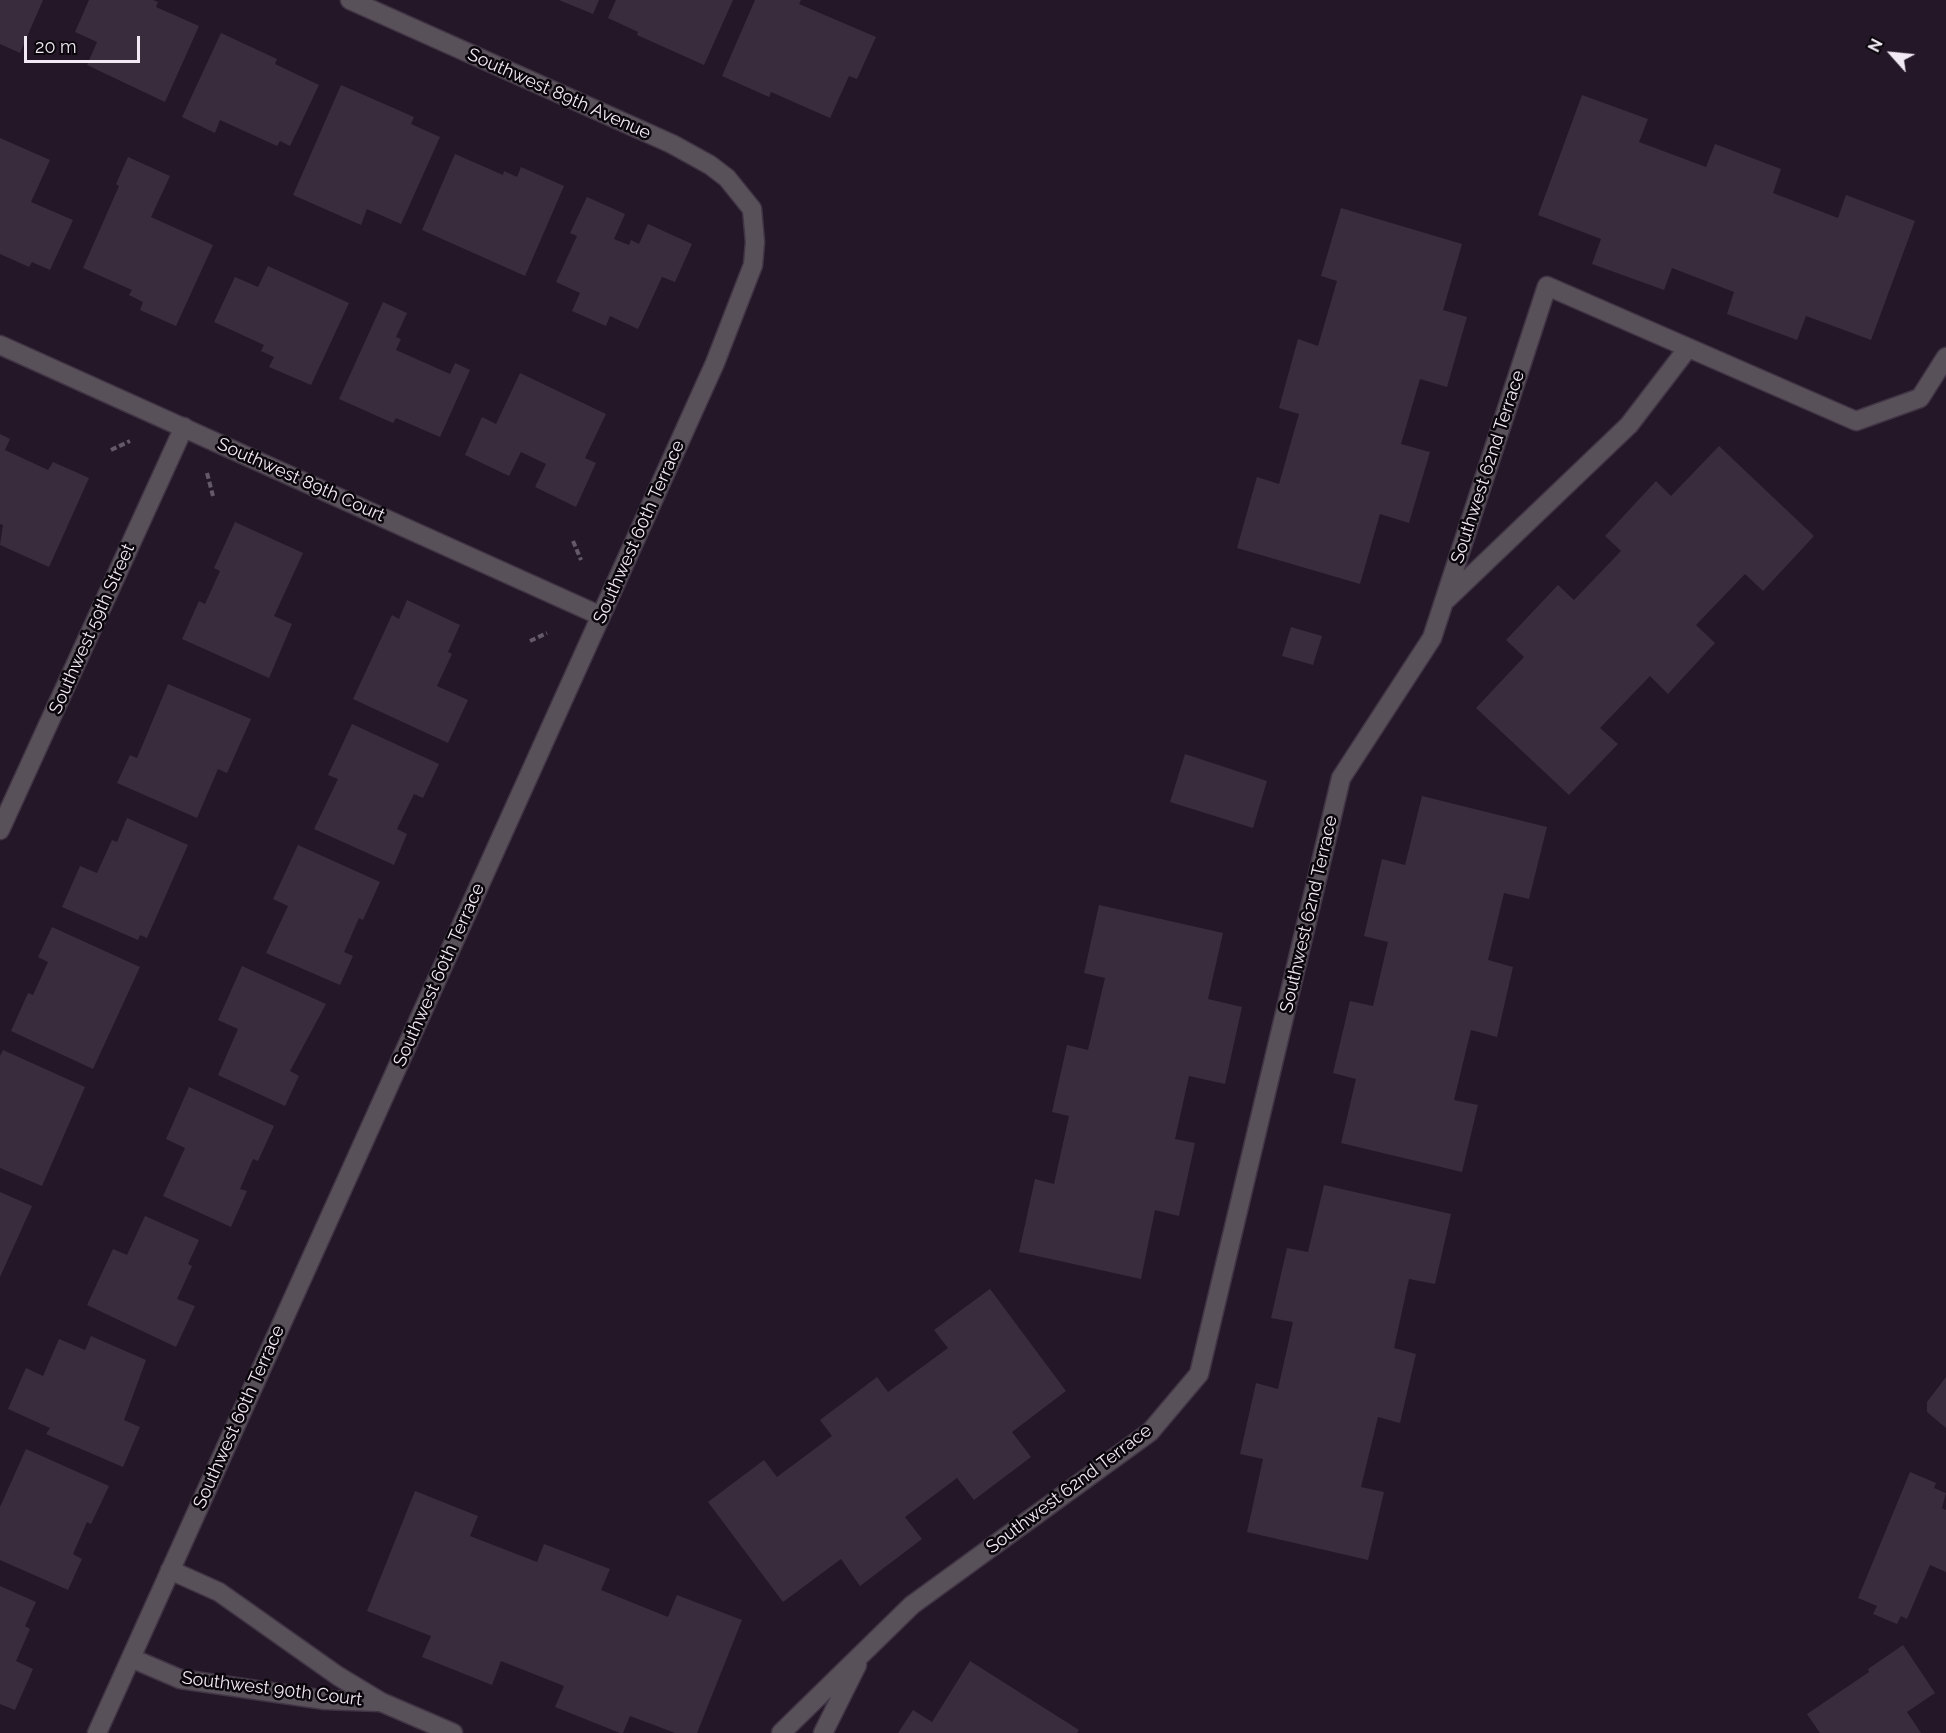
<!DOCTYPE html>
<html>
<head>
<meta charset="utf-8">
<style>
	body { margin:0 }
	#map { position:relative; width:1946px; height:1733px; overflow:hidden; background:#241828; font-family:Raleway,sans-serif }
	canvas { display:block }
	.north { position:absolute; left:1862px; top:24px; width:60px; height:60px; -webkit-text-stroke:4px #0a060c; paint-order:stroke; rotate:297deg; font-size:16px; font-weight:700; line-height:24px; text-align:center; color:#f1e9f4 }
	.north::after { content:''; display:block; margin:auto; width:21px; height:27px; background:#f1e9f4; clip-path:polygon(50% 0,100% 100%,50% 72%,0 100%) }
	.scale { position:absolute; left:24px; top:36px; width:116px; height:27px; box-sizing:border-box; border:3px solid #f1e9f4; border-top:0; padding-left:8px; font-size:18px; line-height:21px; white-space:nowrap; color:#f1e9f4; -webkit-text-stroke:4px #0a060c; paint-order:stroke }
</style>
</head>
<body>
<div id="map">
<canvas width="1946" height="1733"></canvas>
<div class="north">N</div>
<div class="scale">20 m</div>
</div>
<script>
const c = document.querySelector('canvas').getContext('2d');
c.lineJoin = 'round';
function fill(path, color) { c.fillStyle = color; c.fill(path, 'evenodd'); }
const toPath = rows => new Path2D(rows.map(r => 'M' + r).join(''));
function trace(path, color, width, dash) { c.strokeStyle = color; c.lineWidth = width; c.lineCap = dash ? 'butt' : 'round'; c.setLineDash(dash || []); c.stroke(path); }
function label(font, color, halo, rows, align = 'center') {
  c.font = font + ' Raleway,sans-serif'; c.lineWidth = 5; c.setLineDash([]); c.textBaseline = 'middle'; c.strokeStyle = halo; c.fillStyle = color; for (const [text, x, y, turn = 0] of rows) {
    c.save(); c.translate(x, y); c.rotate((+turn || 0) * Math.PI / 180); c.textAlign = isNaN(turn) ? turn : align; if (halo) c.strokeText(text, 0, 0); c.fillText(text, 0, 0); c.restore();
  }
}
fill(toPath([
	[0,0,43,0,20,53,0,44],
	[89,0,153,0,158,2,156,7,199,26,165,102,87,65,97,42,75,32],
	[559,0,599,0,593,14],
	[616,0,733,0,704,65,637,35,638,32,608,18],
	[755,0,801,0,799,4,876,37,857,79,849,76,830,118,771,92,769,97,722,76],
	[221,33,277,59,275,64,319,85,290,146,280,141,277,146,220,120,215,133,182,117],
	[341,85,414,117,411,124,440,137,401,224,367,209,361,225,293,195],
	[1582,95,1648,119,1639,142,1706,167,1715,144,1781,169,1773,193,1838,218,1846,195,1915,221,1871,340,1806,316,1797,340,1727,314,1734,292,1672,268,1664,290,1592,264,1601,239,1538,215],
	[0,138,50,160,31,202,73,220,50,270,32,262,29,267,0,254],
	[455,154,503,175,504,171,517,177,521,167,564,186,525,276,422,230],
	[128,157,170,176,151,217,213,245,176,326,140,310,143,302,129,295,132,290,83,268,119,186,116,184],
	[587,197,625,214,614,239,629,245,631,240,639,244,648,224,692,244,675,282,662,277,638,329,610,316,606,326,572,311,580,293,556,282,577,236,570,233],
	[1341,208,1462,244,1443,310,1467,317,1447,387,1420,379,1401,444,1430,452,1409,523,1380,514,1360,584,1237,548,1257,477,1279,484,1299,414,1279,408,1298,339,1318,346,1337,281,1321,276],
	[268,266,349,303,311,385,269,367,274,357,261,351,264,345,214,322,235,277,258,287],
	[383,302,407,313,396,337,401,339,396,350,450,374,455,363,470,370,440,437,396,418,393,423,339,399],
	[520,373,606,414,585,458,596,463,576,507,535,487,546,464,521,452,509,476,465,455,482,417,496,424],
	[0,434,10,439,5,450,48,470,53,462,89,478,49,567,0,545,3,525,0,524],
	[1719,446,1814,536,1763,591,1745,574,1696,625,1715,643,1668,694,1650,676,1600,728,1618,744,1569,795,1476,708,1524,657,1506,640,1558,585,1574,600,1621,551,1605,536,1656,481,1671,496],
	[235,522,303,553,274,616,292,624,269,678,182,639,199,601,205,604,220,571,214,568],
	[407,600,460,625,448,652,452,654,437,686,468,700,448,743,353,699,392,615,399,619],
	[1291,627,1322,636,1313,665,1282,656],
	[168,684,251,719,227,773,218,769,197,818,117,783,130,755,137,758],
	[352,724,439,764,423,798,414,794,397,829,407,834,394,865,314,829,338,779,328,775],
	[1185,754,1267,781,1253,828,1170,802],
	[1422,796,1547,827,1529,899,1504,893,1488,960,1513,967,1497,1037,1471,1030,1454,1100,1478,1105,1462,1172,1341,1143,1356,1079,1333,1073,1350,1001,1373,1006,1388,942,1364,936,1382,859,1405,865],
	[127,818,188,845,147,938,140,935,138,940,62,907,80,866,97,873,112,840,117,842],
	[298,845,380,882,363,920,359,918,344,952,353,956,340,985,266,953,288,906,273,899],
	[1099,905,1223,933,1208,999,1242,1007,1225,1084,1189,1076,1175,1139,1195,1143,1179,1216,1155,1210,1141,1279,1019,1252,1035,1179,1054,1184,1069,1116,1052,1112,1067,1045,1088,1050,1105,978,1084,973],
	[52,927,140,967,93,1069,11,1031,28,993,33,995,48,962,38,957],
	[242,966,326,1004,290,1071,299,1076,285,1106,218,1075,238,1029,218,1020],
	[3,1050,85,1087,42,1186,0,1168,0,1056],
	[189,1087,274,1126,258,1161,253,1159,240,1189,247,1191,231,1227,163,1196,185,1148,166,1139],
	[1324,1185,1451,1214,1435,1284,1409,1279,1394,1348,1416,1354,1400,1423,1378,1417,1361,1487,1384,1492,1368,1560,1247,1532,1263,1459,1240,1454,1256,1383,1278,1389,1293,1322,1271,1318,1287,1248,1308,1252],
	[0,1192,32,1206,0,1277],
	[145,1216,199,1240,188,1264,192,1266,177,1299,195,1306,176,1347,87,1305,113,1249,127,1255],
	[990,1289,1066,1391,1012,1432,1031,1457,974,1500,957,1478,905,1517,922,1539,860,1586,841,1559,783,1602,708,1502,764,1460,777,1477,832,1436,820,1420,877,1377,888,1392,948,1348,934,1330],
	[91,1336,146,1360,124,1420,140,1427,123,1467,46,1434,50,1428,8,1409,26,1368,43,1376,59,1339,85,1350],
	[1946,1377,1946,1428,1927,1412,1927,1402],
	[26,1449,109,1486,91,1524,87,1522,73,1554,82,1559,68,1590,0,1560,0,1507],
	[1910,1472,1936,1483,1934,1488,1946,1493,1942,1508,1946,1510,1946,1572,1930,1565,1907,1619,1901,1616,1897,1624,1873,1614,1877,1606,1858,1598],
	[415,1491,478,1516,470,1536,537,1562,544,1544,610,1569,601,1590,668,1617,677,1595,742,1620,697,1733,675,1733,630,1716,623,1733,620,1733,555,1707,564,1686,501,1661,492,1685,422,1657,431,1636,367,1611],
	[0,1586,36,1602,25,1626,30,1629,16,1661,33,1669,15,1710,0,1704],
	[1903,1645,1935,1693,1907,1712,1921,1733,1820,1733,1807,1714,1869,1672,1868,1669],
	[970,1661,1079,1730,1077,1733,898,1733,913,1710,932,1722]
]), '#392c3d');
const minor = toPath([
	[0,345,601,616],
	[1446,600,1629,425,1688,348],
	[0,830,184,427],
	[170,1570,219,1592,338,1676,381,1702,453,1733],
	[131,1658,180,1679,325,1700,379,1702],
	[97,1733,715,363,753,265,755,242,752,209,727,178,710,165,672,144,350,0],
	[781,1733,912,1605,1150,1432,1199,1374,1341,778,1432,638,1547,286,1856,421,1920,398,1946,357],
	[823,1733,857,1665]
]);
trace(minor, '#413545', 21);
trace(toPath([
	[111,450,130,441],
	[207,473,213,496],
	[573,541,581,560],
	[530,641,547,633]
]), '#645967', 4, [6, 3]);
trace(minor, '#58515a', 18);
label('18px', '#f1e9f4', '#0a060c', [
	["Southwest 89th Avenue",559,94,24],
	["Southwest 62nd Terrace",1488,467,-72],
	["Southwest 89th Court",301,480,24],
	["Southwest 60th Terrace",639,532,-66],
	["Southwest 59th Street",92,629,-66],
	["Southwest 62nd Terrace",1309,914,-77],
	["Southwest 60th Terrace",439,975,-66],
	["Southwest 60th Terrace",239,1417,-66],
	["Southwest 62nd Terrace",1069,1489,-37],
	["Southwest 90th Court",272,1689,7]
]);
</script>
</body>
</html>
